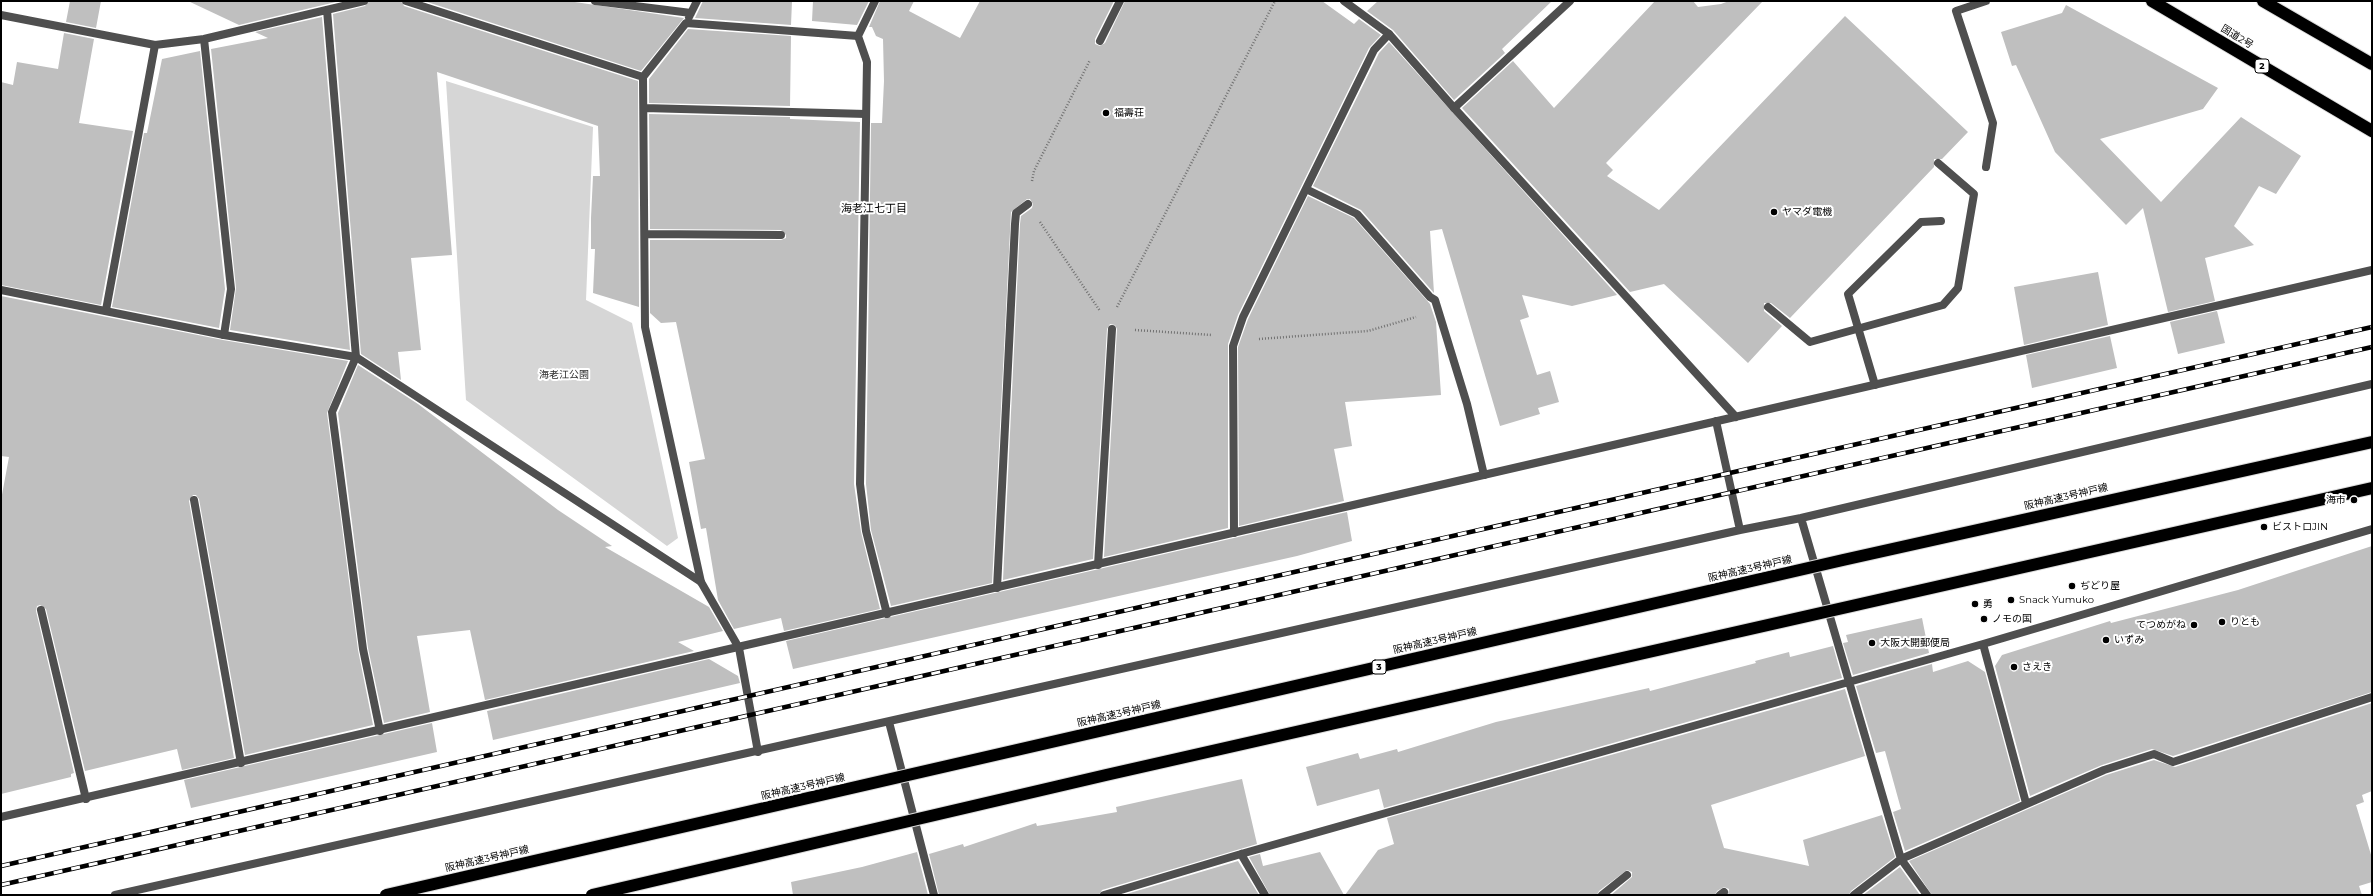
<!DOCTYPE html>
<html>
<head>
<meta charset="utf-8">
<style>
	body { margin:0 }
	#map { position:relative; width:2373px; height:896px; overflow:hidden; background:#fff; font-family:Montserrat,sans-serif }
	canvas { display:block }
	.frame { position:absolute; inset:0; border:2px solid #000; pointer-events:none }
</style>
</head>
<body>
<div id="map">
<canvas width="2373" height="896"></canvas>
<div class="frame"></div>
</div>
<script>
const c = document.querySelector('canvas').getContext('2d');
c.lineJoin = 'round';
function fill(path, color) { c.fillStyle = color; c.fill(path, 'evenodd'); }
const toPath = rows => new Path2D(rows.map(r => 'M' + r).join(''));
function trace(path, color, width, dash) { c.strokeStyle = color; c.lineWidth = width; c.lineCap = dash ? 'butt' : 'round'; c.setLineDash(dash || []); c.stroke(path); }
function label(font, color, halo, rows, align = 'center') {
  c.font = font + ' Montserrat,"Noto Sans JP",sans-serif'; c.lineWidth = 4; c.setLineDash([]); c.textBaseline = 'middle'; c.strokeStyle = halo; c.fillStyle = color; for (const [text, x, y, turn = 0] of rows) {
    c.save(); c.translate(x, y); c.rotate((+turn || 0) * Math.PI / 180); c.textAlign = isNaN(turn) ? turn : align; if (halo) c.strokeText(text, 0, 0); c.fillText(text, 0, 0); c.restore();
  }
}
fill(toPath([
	[446,81,593,127,586,300,632,323,678,538,667,546,466,400]
]), '#d6d6d6');
fill(toPath([
	[70,1,101,1,96,28,66,22],
	[188,1,340,1,239,25],
	[369,1,401,1,404,6,638,81,639,307,593,293,595,249,591,249,591,218,593,176,600,176,598,126,437,72,452,255,411,258,421,350,398,352,401,380,361,354,333,14,365,6],
	[424,1,568,1,684,18,641,71],
	[703,1,792,1,791,25,695,18],
	[813,1,869,1,857,25,812,21],
	[880,1,914,1,909,11,960,38,980,1,1114,1,1095,39,1095,44,1100,46,1105,43,1125,1,1322,1,1354,24,1359,19,1381,35,1369,48,1238,315,1228,344,1228,528,1104,557,1117,329,1115,325,1110,324,1107,329,1093,559,1003,580,1020,224,1021,216,1032,208,1033,204,1030,199,1027,199,1011,212,992,583,891,606,871,530,866,484,871,123,882,123,884,81,883,39,876,36,872,27,869,27],
	[1378,1,1552,1,1502,49,1505,53,1454,100,1393,30,1367,11],
	[1655,1,1693,1,1698,7,1721,4,1729,1,1763,1,1606,163,1613,170,1607,176,1659,210,1845,16,1968,132,1942,159,1934,159,1934,167,1790,318,1771,303,1764,303,1764,311,1782,326,1748,363,1664,284,1630,292,1462,108,1513,61,1554,108],
	[2066,5,2218,88,2203,109,2100,139,2161,202,2241,117,2301,156,2276,194,2259,186,2234,226,2254,245,2205,258,2215,301,2168,312,2143,208,2126,225,2055,152,2016,65,2012,66,2001,32,2062,13],
	[322,17,350,350,230,330,236,288,211,49,268,38,255,32],
	[688,29,791,36,790,106,649,103,649,79],
	[64,33,94,39,79,123,133,131,101,305,1,285,1,82,13,85,17,62,58,69],
	[1389,42,1617,295,1572,306,1522,295,1529,317,1520,320,1537,375,1550,371,1559,402,1538,408,1540,414,1500,426,1442,229,1430,231,1434,293,1361,210,1313,186,1379,53],
	[200,51,225,289,219,328,112,307,144,133,147,133,162,59],
	[649,114,790,117,790,119,860,122,854,484,861,532,880,609,784,631,781,618,734,629,718,600,706,528,701,529,689,462,705,459,676,322,661,323,650,313,650,240,781,240,786,238,786,235,781,230,650,229],
	[1308,196,1354,218,1430,304,1436,322,1441,395,1345,402,1352,446,1334,449,1344,501,1239,526,1238,347,1248,319],
	[2098,272,2108,325,2024,345,2014,287],
	[1,296,223,340,348,361,327,413,358,650,373,725,245,755,199,499,196,495,193,495,189,501,234,758,182,770,177,749,85,771,46,609,40,605,37,606,36,611,74,773,71,774,71,777,1,794,1,500,9,457,1,456],
	[2217,311,2225,343,2178,354,2170,322],
	[2110,336,2117,368,2032,388,2026,355],
	[358,365,418,404,558,510,612,546,605,547,709,607,723,631,678,642,694,651,485,700,470,630,417,636,430,712,384,723,368,648,338,413],
	[1347,512,1352,541,1297,556,793,669,786,641],
	[2372,546,2372,692,2173,756,2152,749,2102,765,2030,796,1995,666,2002,655,2110,621,2111,623,2238,590],
	[1922,618,1929,653,1853,675,1843,643,1848,642,1846,635],
	[1833,646,1842,678,1384,808,1379,789,1317,806,1306,767,1358,753,1360,759,1397,749,1398,752,1496,722,1649,688,1650,691,1756,663,1755,661,1789,652,1790,657],
	[709,659,738,676,740,683,493,740,487,711],
	[1968,661,1985,672,2020,801,1905,851,1893,812,1901,809,1885,751,1876,753,1856,686,1932,664,1933,672],
	[1845,689,1865,756,1711,805,1724,848,1809,866,1803,840,1882,815,1895,857,1851,891,1849,895,1728,895,1729,889,1724,887,1717,891,1715,895,1611,895,1632,877,1632,872,1627,870,1599,891,1597,895,1345,895,1378,850,1394,844,1387,818],
	[2372,703,2372,791,2362,795,2364,802,2356,805,2372,858,2372,882,2359,886,2362,895,1932,895,1909,861,2106,775,2154,760,2175,767],
	[432,723,437,752,191,808,184,780],
	[1242,779,1257,844,1102,890,1099,895,939,895,929,854,963,844,964,847,1036,823,1037,826,1117,812,1116,807],
	[917,852,928,895,793,895,791,882,862,867],
	[1320,852,1344,895,1270,895,1249,857,1260,854,1263,866],
	[1238,861,1259,895,1123,895],
	[1900,867,1920,895,1863,895]
]), '#bfbfbf');
const highway = toPath([
	[2152,1,2372,131],
	[2263,1,2372,64]
]);
trace(highway, '#dbdbdb', 14);
trace(toPath([
	[1032,181,1034,171,1090,60],
	[1040,222,1100,311],
	[1117,307,1275,1],
	[1135,330,1212,335],
	[1259,339,1368,331,1416,317]
]), '#717171', 2.5, [1, 2]);
trace(toPath([
	[406,1,643,77,686,23,858,36],
	[595,1,691,13],
	[1986,1,1956,11,1993,123,1986,167],
	[327,10,356,357,332,412,363,649,380,731],
	[1,15,155,45,204,39,364,1],
	[689,17,697,1],
	[204,39,231,289,224,335],
	[1100,41,1120,1],
	[643,77,645,327,701,582],
	[644,108,866,114],
	[1454,108,1570,1],
	[1306,189,1357,214,1430,297,1435,300,1467,404,1484,475],
	[645,234,781,235],
	[106,310,155,45],
	[1875,385,1848,294,1921,222,1941,221],
	[194,500,241,763],
	[1234,533,1233,346,1243,317,1374,50,1389,34],
	[1098,565,1112,329],
	[997,588,1015,224,1016,213,1028,204],
	[41,610,86,799],
	[739,648,758,752],
	[889,722,934,895],
	[1720,895,1724,892]
]), '#4f4f4f', 8);
trace(toPath([
	[875,1,858,36,867,62,860,484,866,531,887,614],
	[1344,1,1389,34,1454,108,1736,417],
	[1,290,224,335,356,357,701,582,739,648],
	[1716,421,1740,530],
	[1801,518,1901,859,1927,895],
	[1983,644,2026,803],
	[1,817,2372,270],
	[1241,854,1265,895],
	[115,895,1740,530,1801,518,2372,384],
	[1104,895,1241,854,1983,644,2372,529],
	[1602,895,1627,875],
	[1854,895,1901,859,2104,770,2154,754,2173,762,2372,697]
]), '#4f4f4f', 8);
trace(highway, '#000', 12);
const rail = toPath([
	[1,866,2372,327],
	[1,885,2372,347]
]);
trace(rail, '#000', 4.5);
trace(rail, '#fff', 3, [9]);
const highwayBridge = toPath([
	[386,895,1843,560,2372,442],
	[592,895,1106,775,2372,488]
]);
trace(highwayBridge, '#dbdbdb', 14, []);
trace(toPath([
	[1768,307,1810,342,1943,305,1958,288,1974,194,1938,163]
]), '#4f4f4f', 8);
trace(highwayBridge, '#000', 12);
for (const [x, y, r, color] of [
	[1106,113,4,"#000"],
	[1774,212,4,"#000"],
	[2354,500,4,"#000"],
	[2264,527,4,"#000"],
	[2072,586,4,"#000"],
	[2011,600,4,"#000"],
	[1975,604,4,"#000"],
	[1984,619,4,"#000"],
	[2222,622,4,"#000"],
	[2194,625,4,"#000"],
	[2106,640,4,"#000"],
	[1872,643,4,"#000"],
	[2014,667,4,"#000"]
]) { const dot = new Path2D(); dot.arc(x, y, r, 0, 2 * Math.PI); c.fillStyle = color; c.fill(dot); trace(dot, '#fff', 1.5); }
for (const [x, y, w] of [
	[2262,66,14],
	[1379,667,14]
]) { const box = new Path2D(); box.roundRect(x - w / 2, y - 7, w, 14, 3); c.fillStyle = '#fff'; c.fill(box); trace(box, '#000', 1); }
label('bold 9px', '#000', null, [
	["2",2262,66],
	["3",1379,667]
]);
label('10px', '#000', '#fff', [
	["国道2号",2237,37,31],
	["阪神高速3号神戸線",2066,497,-13],
	["阪神高速3号神戸線",1750,569,-13],
	["阪神高速3号神戸線",1435,641,-13],
	["阪神高速3号神戸線",1119,714,-13],
	["阪神高速3号神戸線",803,787,-13],
	["阪神高速3号神戸線",487,859,-13]
]);
label('10px', '#000', '#fff', [
	["福壽荘",1114,113],
	["ヤマダ電機",1782,212],
	["海市",2346,500,"right"],
	["ビストロJIN",2272,527],
	["ぢどり屋",2080,586],
	["Snack Yumuko",2019,600],
	["勇",1983,604],
	["ノモの国",1992,619],
	["りとも",2230,622],
	["てつめがね",2186,625,"right"],
	["いずみ",2114,640],
	["大阪大開郵便局",1880,643],
	["さえき",2022,667]
], 'left');
label('10px', '#2d2d2d', '#fff', [
	["海老江公園",564,375]
]);
label('11px', '#000', '#fff', [
	["海老江七丁目",874,209]
]);
</script>
</body>
</html>
